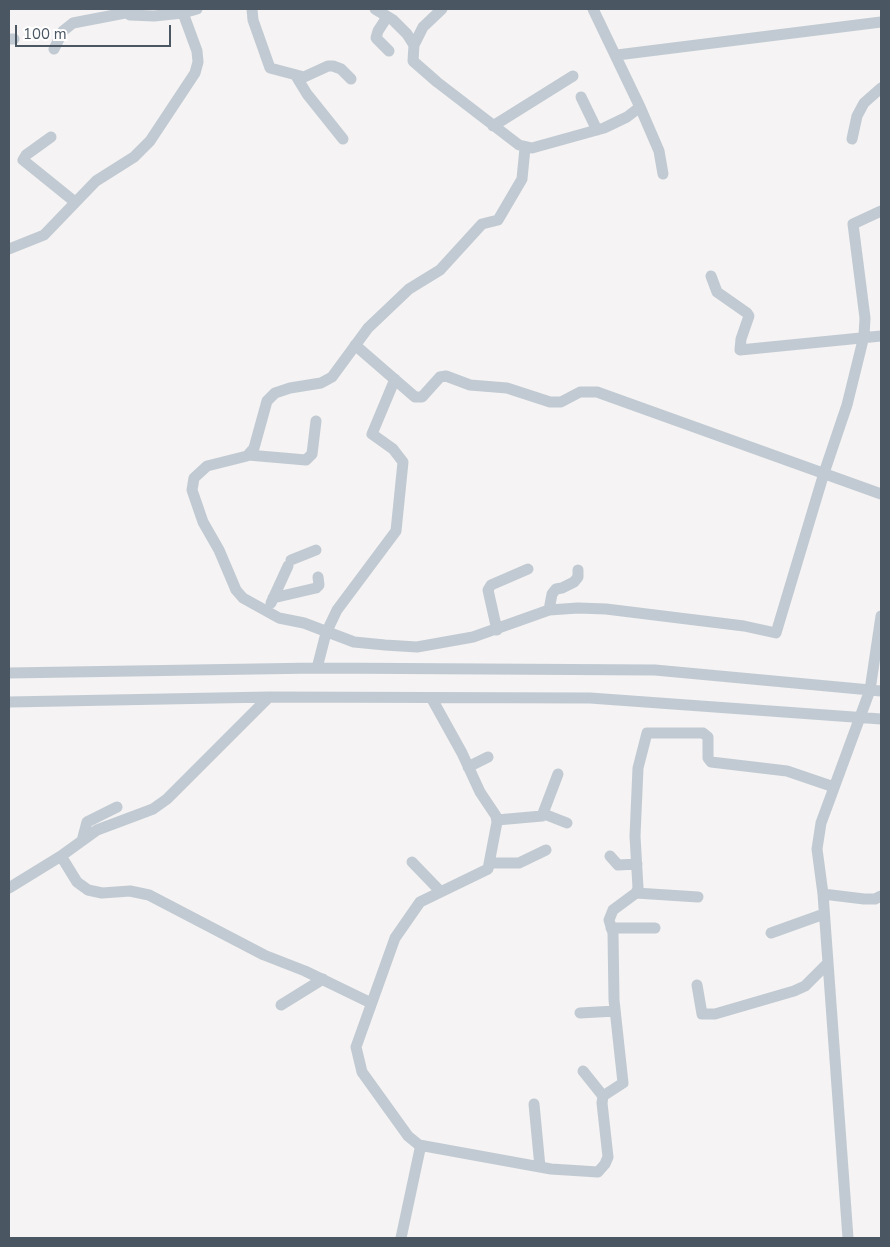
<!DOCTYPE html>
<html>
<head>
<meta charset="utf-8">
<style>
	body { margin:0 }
	#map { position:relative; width:890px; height:1247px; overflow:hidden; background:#f5f3f3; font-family:"Nunito Sans",sans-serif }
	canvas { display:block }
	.frame { position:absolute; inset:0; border:10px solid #4a5661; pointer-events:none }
	.scale { position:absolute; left:15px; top:25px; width:156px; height:22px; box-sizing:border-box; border:2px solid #4a5661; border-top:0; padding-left:6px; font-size:15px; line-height:18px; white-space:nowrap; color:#4a5661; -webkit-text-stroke:4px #fff; paint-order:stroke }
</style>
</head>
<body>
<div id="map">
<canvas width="890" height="1247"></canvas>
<div class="frame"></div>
<div class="scale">100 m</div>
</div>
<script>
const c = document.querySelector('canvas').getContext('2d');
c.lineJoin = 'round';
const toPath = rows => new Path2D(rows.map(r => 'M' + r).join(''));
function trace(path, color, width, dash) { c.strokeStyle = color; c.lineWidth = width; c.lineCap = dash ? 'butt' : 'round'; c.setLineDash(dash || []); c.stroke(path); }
trace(toPath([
	[122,9,130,15,154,16,183,13,197,9],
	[252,9,253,20,270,68,304,77,328,66,333,66,341,69,351,79],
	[375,9,393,20,407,34,414,45],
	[442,9,423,27,414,45,413,61,437,82,519,145,532,148,604,128,627,117,640,107,593,9],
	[387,17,378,31,376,38,389,51],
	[9,39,14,39],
	[54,49,63,31,73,23,125,13],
	[617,55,881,22],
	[296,76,307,94,343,139],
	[581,97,597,130],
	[640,107,659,151,663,174],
	[493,126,573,76],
	[51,137,26,155,23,160,75,202],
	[852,139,857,116,864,103,881,88],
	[525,148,522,179,498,220,482,224,440,270,409,289,368,328,332,377,321,383,290,388,275,393,267,401,254,448,247,456,207,466,194,478,192,490,203,522,219,550,236,590,243,598,279,618,304,623,354,642,385,645,417,647,473,637,549,610,578,608,606,609,744,626,776,633,824,473,847,405,864,336,865,318,853,224,881,211],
	[9,249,44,235,96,181,134,157,150,141,195,73,198,62,197,51,183,13],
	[711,276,717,292,747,313,749,316,741,339,740,350,881,336],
	[355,345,415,397,422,397,440,377,446,376,470,385,507,388,550,402,561,402,580,392,597,392,881,494],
	[248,455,306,460,312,454,316,421],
	[291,560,316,550],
	[273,598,316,588,319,585,318,577],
	[271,603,288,566],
	[549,610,552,594,556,589,562,588,574,582,578,577,578,570],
	[497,630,488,590,491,585,528,569],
	[317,668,326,633,337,610,396,531,403,462,393,449,372,434,395,379],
	[9,673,317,668,655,670,881,691],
	[9,702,269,697,590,698,881,719],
	[468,767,488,757],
	[544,814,567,823],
	[497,820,542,816,558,774],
	[82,841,87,822,117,807],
	[61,856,77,882,88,890,102,893,130,891,149,895,264,955,305,971,371,1003],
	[610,856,618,865,637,864],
	[412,862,440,891],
	[490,863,519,863,546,850],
	[9,888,61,856,97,830,153,809,167,799,269,697],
	[636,893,698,897],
	[823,894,864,899,875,899,881,896],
	[611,928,655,928],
	[771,933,824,914],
	[697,985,702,1014,715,1014,794,991,805,986,828,963],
	[281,1005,323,979],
	[580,1013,615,1011],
	[583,1071,603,1096],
	[534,1104,540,1167],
	[419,1145,551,1169,598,1172,605,1164,608,1157,602,1103,603,1096,623,1083,614,1000,613,933,609,920,613,910,636,893,638,888,635,836,638,768,647,733,703,733,708,737,708,758,711,762,787,771,834,787],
	[401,1238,420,1149,419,1145,408,1136,362,1072,356,1047,395,938,420,902,488,869,497,822,496,816,480,792,462,753,432,699],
	[848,1238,823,894,817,849,821,823,870,690,881,616]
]), '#c1cad2', 11);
</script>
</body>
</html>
